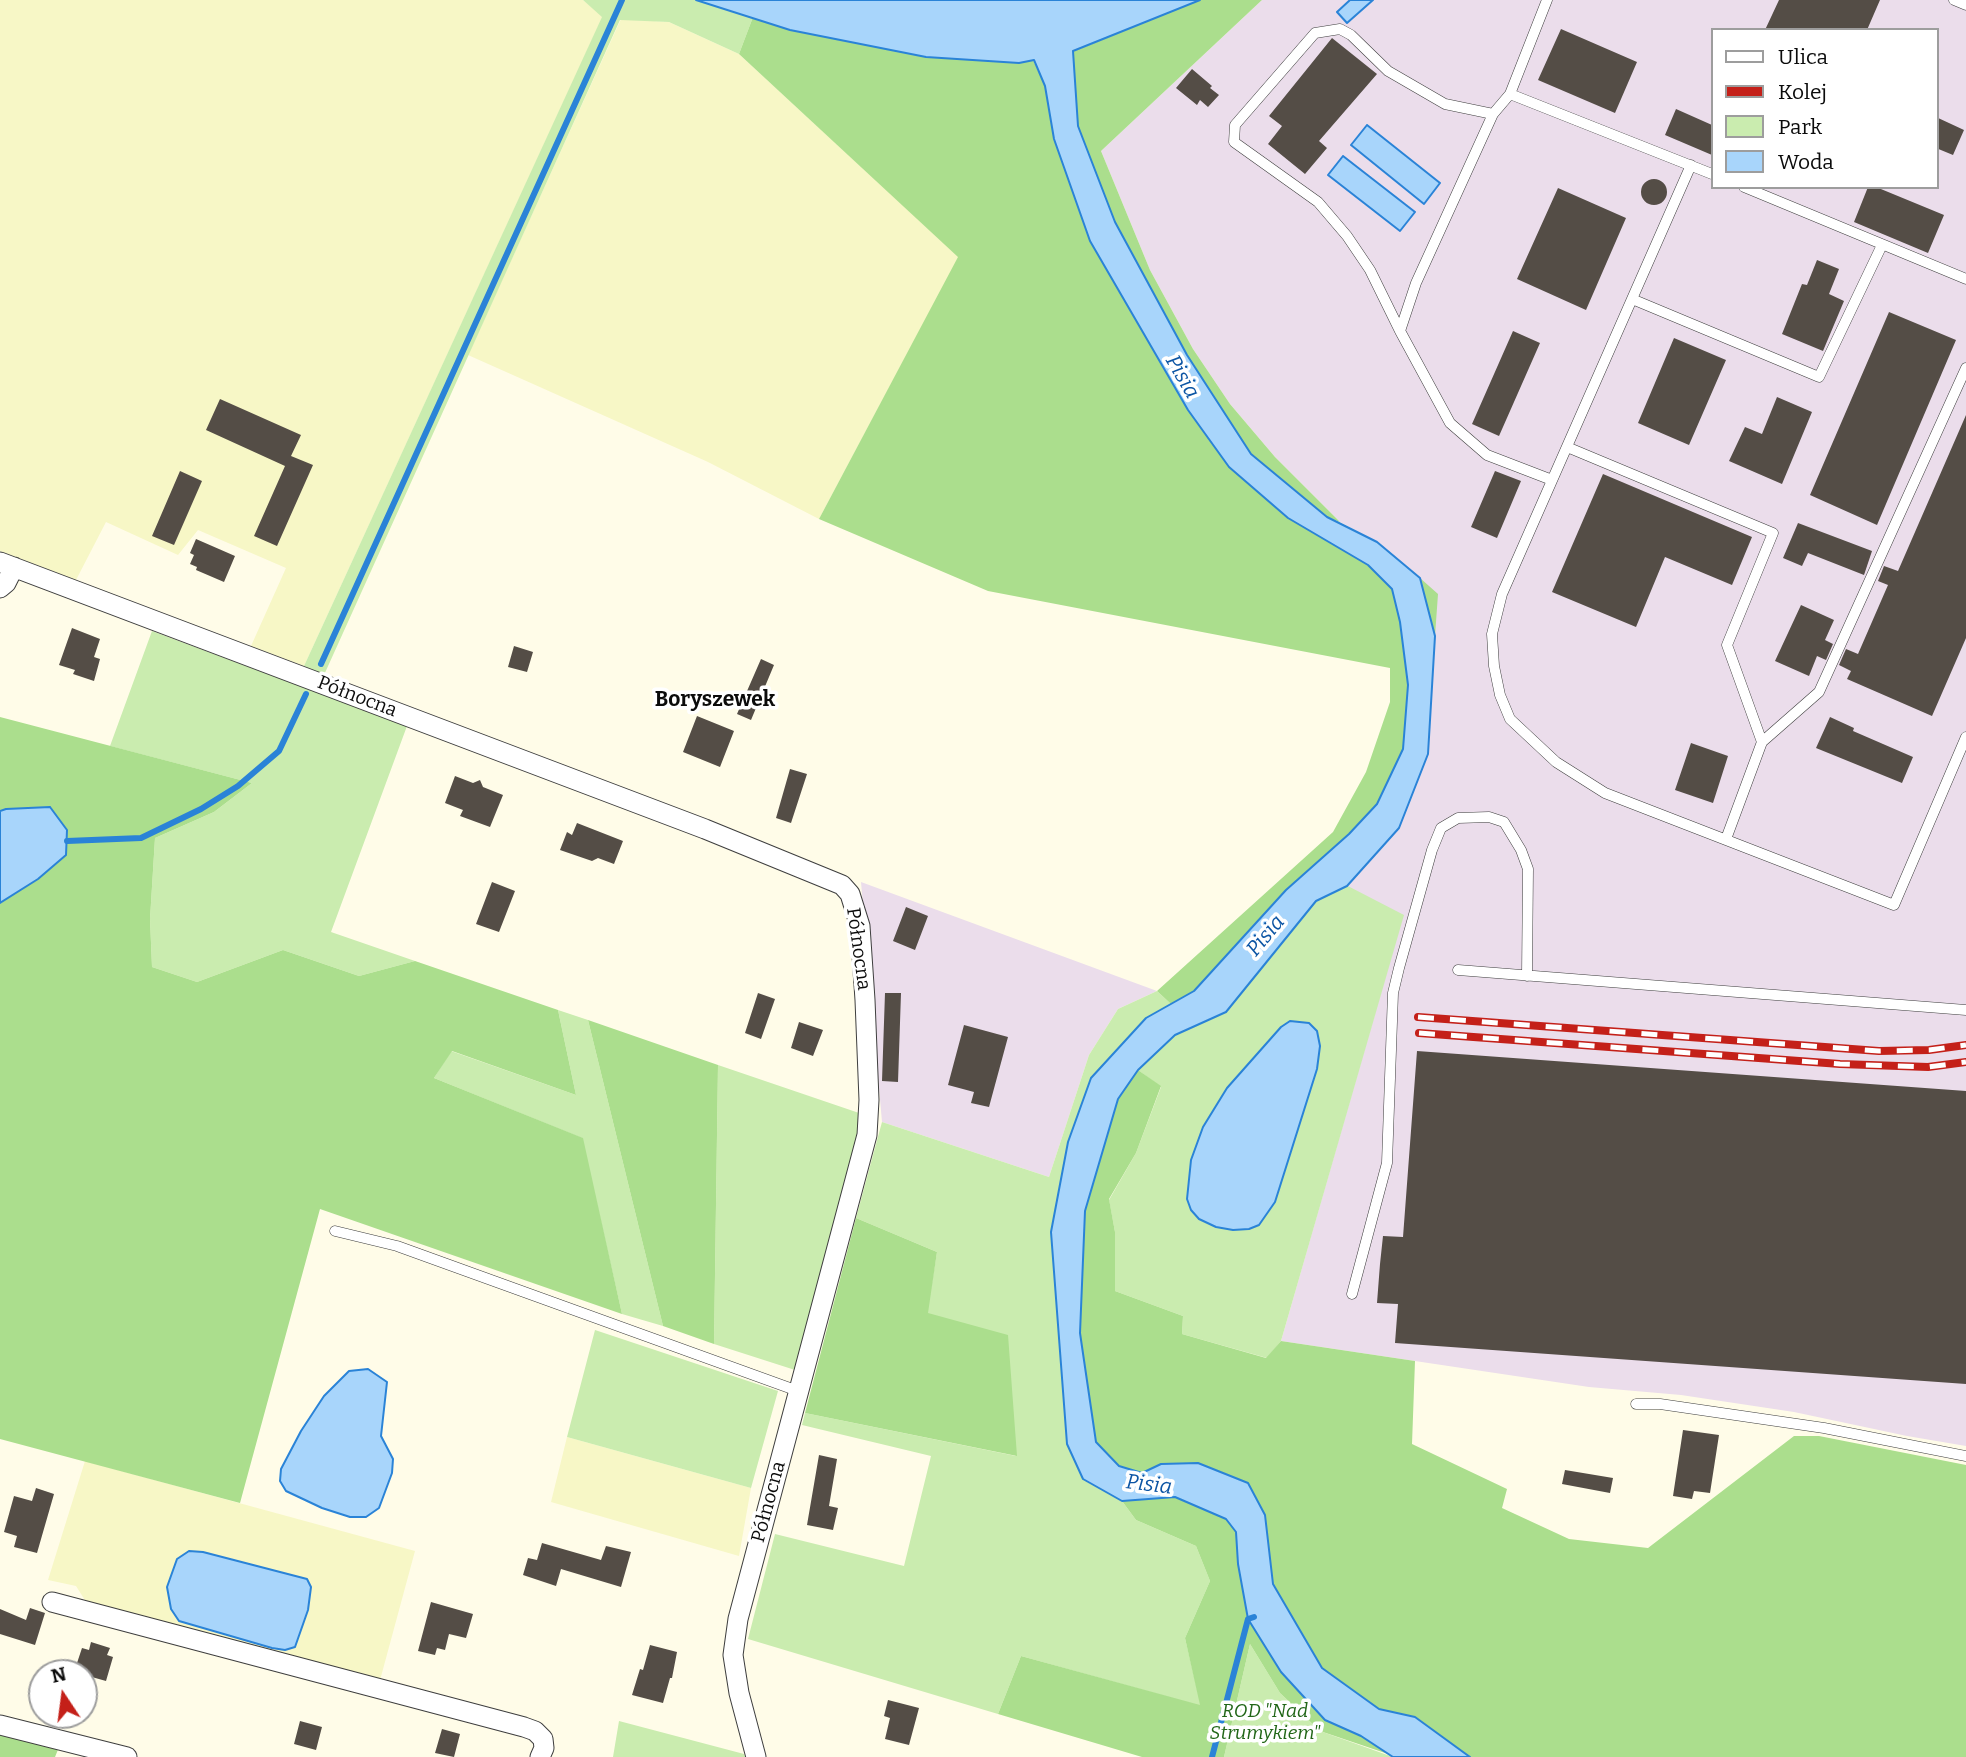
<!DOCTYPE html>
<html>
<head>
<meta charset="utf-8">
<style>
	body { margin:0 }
	#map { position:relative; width:1966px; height:1757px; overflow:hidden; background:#fffce8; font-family:Bitter,serif }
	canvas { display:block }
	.legend { position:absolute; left:1711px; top:28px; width:228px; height:161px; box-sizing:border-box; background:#fff; border:2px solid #9d9d9d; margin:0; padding:9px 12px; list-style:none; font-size:21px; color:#0b0b0b }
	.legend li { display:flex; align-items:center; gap:14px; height:35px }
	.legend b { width:35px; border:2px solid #9d9d9d }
	.north { position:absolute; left:28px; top:1659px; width:70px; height:70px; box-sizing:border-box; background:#fff; border:2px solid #9d9d9d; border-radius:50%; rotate:347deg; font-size:19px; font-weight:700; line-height:28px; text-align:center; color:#0b0b0b }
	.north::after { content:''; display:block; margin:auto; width:24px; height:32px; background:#c42019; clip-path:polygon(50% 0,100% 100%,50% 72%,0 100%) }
</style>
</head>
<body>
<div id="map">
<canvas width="1966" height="1757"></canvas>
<ul class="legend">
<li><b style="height:9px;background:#fff"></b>Ulica</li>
<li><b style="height:9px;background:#c42019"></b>Kolej</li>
<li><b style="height:19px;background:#caecaf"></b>Park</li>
<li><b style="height:19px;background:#a8d5fb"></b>Woda</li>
</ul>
<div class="north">N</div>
</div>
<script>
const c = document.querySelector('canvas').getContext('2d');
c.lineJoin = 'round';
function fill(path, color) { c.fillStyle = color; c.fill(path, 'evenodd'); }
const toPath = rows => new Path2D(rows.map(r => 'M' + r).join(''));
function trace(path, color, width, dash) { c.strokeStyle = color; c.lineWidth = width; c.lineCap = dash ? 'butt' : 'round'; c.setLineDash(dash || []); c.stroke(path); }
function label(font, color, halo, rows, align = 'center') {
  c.font = font + ' Bitter,serif'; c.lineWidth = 7; c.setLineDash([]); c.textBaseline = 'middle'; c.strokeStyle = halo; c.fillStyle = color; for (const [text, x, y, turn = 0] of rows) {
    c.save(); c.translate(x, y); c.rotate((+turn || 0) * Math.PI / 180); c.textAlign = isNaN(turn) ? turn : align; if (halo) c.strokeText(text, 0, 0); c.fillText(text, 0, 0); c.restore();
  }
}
fill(toPath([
	[1262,0,1966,0,1966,1446,1907,1436,1794,1412,1681,1395,1589,1387,1281,1341,1403,916,1347,886,1399,828,1428,754,1377,542,1340,522,1275,457,1230,404,1193,349,1150,270,1101,151],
	[1712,30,1936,30,1936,187,1712,187],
	[861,882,1157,991,1118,1009,1089,1055,1049,1177,882,1122]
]), '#ebddeb');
fill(toPath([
	[0,0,583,0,603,16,304,666,251,646,286,568,198,530,178,555,106,522,76,580,0,551],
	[621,19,669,22,739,54,959,257,819,519,708,462,468,355],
	[567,1437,751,1488,739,1556,551,1502],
	[85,1461,415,1551,379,1684,88,1605,76,1586,48,1580]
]), '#f7f7c6');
fill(toPath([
	[583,0,696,0,753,17,739,54,669,22,620,20,324,675,304,666,602,17],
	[152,631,407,726,331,932,415,961,359,976,283,950,197,982,152,967,150,919,155,838,214,812,252,783,110,746],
	[1344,884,1404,915,1281,1341,1267,1358,1182,1334,1183,1316,1115,1291,1115,1232,1109,1200,1136,1153,1161,1087,1138,1070,1175,1035,1226,1012,1316,901],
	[1157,991,1171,1004,1146,1018,1091,1078,1067,1444,1083,1479,1122,1501,1136,1520,1196,1546,1210,1581,1185,1638,1201,1706,1021,1656,998,1714,748,1639,775,1534,904,1566,931,1456,802,1425,805,1413,1016,1456,927,1313,937,1252,856,1218,882,1122,1049,1177,1089,1055,1118,1009],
	[558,1010,588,1020,663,1326,622,1314,582,1138,434,1078,451,1051,576,1095],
	[718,1065,862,1114,857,1143,795,1370,714,1344],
	[595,1330,778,1391,751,1488,567,1437],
	[1250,1644,1280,1693,1320,1731,1393,1757,1224,1757],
	[619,1721,744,1754,745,1757,613,1757]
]), '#caecaf');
fill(toPath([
	[1200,0,1262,0,1101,151,1150,270,1193,349,1230,404,1275,457,1340,522,1327,517,1251,454,1187,355,1115,222,1078,126,1072,52],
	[753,17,790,30,926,57,1019,63,1033,60,1045,86,1054,139,1090,241,1288,518,1368,565,1392,589,1400,622,1408,685,1403,749,1377,805,1349,834,1286,890,1194,991,1171,1004,1157,991,1333,832,1366,772,1390,702,1390,668,988,591,819,519,958,257,739,54],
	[1420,578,1438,594,1435,636],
	[0,717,252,783,214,812,155,838,150,919,152,967,197,982,283,950,359,976,415,961,558,1010,576,1095,452,1051,434,1078,583,1138,622,1314,320,1209,240,1503,0,1439],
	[588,1020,718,1065,714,1344,663,1326],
	[1138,1070,1161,1086,1136,1153,1109,1199,1115,1232,1115,1291,1183,1316,1182,1334,1266,1358,1281,1341,1415,1361,1412,1444,1507,1489,1502,1508,1569,1539,1648,1548,1794,1436,1819,1436,1966,1465,1966,1757,1470,1757,1415,1717,1379,1709,1322,1668,1273,1584,1265,1515,1161,1464,1143,1473,1119,1466,1096,1442,1080,1333,1085,1211,1118,1099],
	[856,1218,937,1252,928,1313,1008,1335,1017,1456,805,1413],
	[1175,1497,1226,1519,1236,1532,1238,1564,1325,1720,1361,1736,1391,1755,1320,1731,1280,1693,1250,1644,1224,1757,1142,1757,998,1714,1021,1656,1200,1705,1185,1638,1210,1581,1196,1546,1136,1520,1122,1501],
	[0,1731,59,1747,55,1757,0,1757]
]), '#abde8d');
const water = toPath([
	[696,0,1200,0,1073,51,1078,126,1115,222,1187,355,1251,454,1327,517,1377,542,1420,578,1435,636,1428,754,1399,828,1347,886,1316,901,1226,1012,1175,1035,1138,1070,1118,1099,1085,1211,1080,1333,1096,1442,1119,1466,1142,1473,1161,1464,1198,1463,1248,1483,1265,1515,1273,1584,1322,1668,1379,1709,1415,1717,1470,1757,1393,1757,1361,1736,1325,1720,1281,1672,1248,1619,1238,1564,1236,1532,1226,1519,1175,1497,1122,1501,1083,1479,1067,1444,1051,1232,1068,1142,1091,1078,1146,1018,1194,991,1286,890,1349,834,1377,804,1403,749,1408,685,1400,622,1392,589,1368,565,1288,518,1229,467,1188,410,1090,241,1054,139,1045,86,1034,60,1019,63,926,57,790,30,696,0],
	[1350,0,1373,0,1347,23,1337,12,1350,0],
	[1367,125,1440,183,1424,204,1351,145,1367,125],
	[1343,156,1415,212,1400,231,1328,175,1343,156],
	[50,807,67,830,66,855,38,879,0,903,0,811,6,809,50,807],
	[1290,1021,1309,1023,1317,1031,1320,1046,1317,1069,1275,1202,1259,1225,1249,1229,1233,1230,1216,1227,1199,1219,1191,1210,1187,1199,1191,1160,1203,1127,1227,1088,1281,1027,1290,1021],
	[368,1369,387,1382,381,1436,393,1459,392,1473,379,1508,366,1517,350,1517,322,1508,286,1491,280,1481,281,1469,301,1431,324,1396,349,1371,368,1369],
	[189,1551,203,1552,307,1579,311,1587,308,1610,295,1647,285,1650,272,1648,179,1621,171,1609,167,1587,177,1559,189,1551]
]);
fill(water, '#a8d5fb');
trace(water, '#2a83d7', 2);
trace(toPath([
	[321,664,622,0],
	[67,841,141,838,201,809,238,786,279,751,306,694],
	[1212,1757,1248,1619,1254,1617]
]), '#2a83d7', 6);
fill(toPath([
	[1779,0,1880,0,1867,30,1765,30],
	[1561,29,1637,62,1615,113,1538,80],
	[1332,38,1377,74,1319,141,1327,148,1305,174,1268,144,1282,126,1269,116],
	[1192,69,1212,86,1210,88,1219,95,1208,107,1200,100,1197,105,1176,88],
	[1676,109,1712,125,1712,155,1665,135],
	[1936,117,1964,130,1953,155,1936,148],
	'1641 192a13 13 0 1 1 26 0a13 13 0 1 1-26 0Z',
	[1868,187,1876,187,1944,215,1928,253,1854,222],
	[1558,188,1626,218,1586,310,1517,279],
	[1817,260,1839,269,1829,294,1844,301,1823,351,1782,334,1802,284,1807,285],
	[1889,312,1956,340,1877,525,1810,495],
	[1513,331,1540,343,1499,436,1472,424],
	[1674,338,1726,360,1689,445,1638,423],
	[1777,397,1812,412,1782,484,1729,461,1745,427,1762,434],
	[220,399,301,435,291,456,313,465,277,546,254,536,285,466,206,430],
	[1966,415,1966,638,1932,716,1847,679,1851,671,1839,665,1846,649,1858,654,1888,585,1878,581,1884,566,1898,571],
	[180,471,202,481,174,545,152,536],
	[1495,471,1521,481,1497,538,1471,527],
	[1603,474,1752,537,1732,585,1665,557,1636,627,1552,592],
	[1798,523,1872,551,1864,575,1808,553,1802,566,1783,558],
	[196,539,235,556,224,582,196,570,197,567,190,564,194,555,190,553],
	[1801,605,1834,620,1825,640,1833,644,1826,660,1817,656,1809,676,1775,661],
	[72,628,100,639,94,657,100,659,94,681,73,674,75,670,59,665],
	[514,646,533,652,527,672,508,667],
	[761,659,774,665,751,720,737,714],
	[697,716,734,731,720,767,683,752],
	[1830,717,1854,728,1853,731,1913,757,1902,783,1816,748],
	[1691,743,1728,756,1713,803,1675,790],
	[790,769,807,774,791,823,776,818],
	[455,776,473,783,480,780,483,787,503,795,490,827,460,816,463,810,445,803],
	[577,823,623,841,614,864,598,858,592,861,560,850,567,832,572,835],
	[492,882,515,891,499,932,476,924],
	[906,907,928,916,915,950,893,941],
	[758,993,775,999,761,1039,745,1033],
	[885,993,901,993,898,1082,882,1081],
	[799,1022,823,1030,813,1056,791,1048],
	[964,1025,1008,1037,989,1107,971,1103,974,1092,948,1085],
	[1417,1051,1966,1091,1966,1384,1395,1343,1398,1304,1377,1303,1380,1264,1383,1236,1403,1237],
	[1683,1430,1719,1435,1710,1493,1694,1491,1692,1499,1673,1496],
	[819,1455,837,1459,829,1506,838,1508,833,1530,807,1525],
	[1565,1470,1613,1478,1610,1493,1562,1484],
	[36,1488,54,1494,37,1553,14,1547,17,1536,4,1532,14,1496,32,1501],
	[542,1543,601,1560,606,1546,631,1552,621,1587,561,1569,556,1586,523,1575,528,1558,537,1560],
	[431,1602,473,1614,466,1638,449,1634,445,1650,437,1648,435,1655,418,1651],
	[30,1608,45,1613,35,1645,0,1634,0,1609,26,1620],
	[91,1642,110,1648,107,1655,113,1657,106,1681,74,1672,82,1648,89,1650],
	[650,1645,677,1652,672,1678,670,1678,663,1703,632,1695,640,1669,643,1670],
	[888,1700,919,1708,909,1745,885,1739,890,1718,884,1716],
	[300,1721,322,1727,316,1750,294,1744],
	[442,1729,460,1734,454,1757,435,1753]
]), '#544d46');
const lane = toPath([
	[1954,0,1966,5],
	[1510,94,1712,174],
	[1493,114,1445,104,1388,71,1351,35,1340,29,1315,33,1235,125,1234,142,1318,202,1347,236,1370,270,1400,331,1450,423,1487,455,1552,480],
	[1691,165,1502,594,1492,634,1494,666,1500,695,1510,719,1556,762,1605,793,1894,905,1966,737],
	[1744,187,1966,279],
	[1632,299,1819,377,1882,245],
	[1400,331,1416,283,1493,114,1510,94,1547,0],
	[1567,447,1773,533,1727,645,1762,742],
	[1726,839,1762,742,1819,692,1966,368],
	[1458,970,1966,1010],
	[335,1231,397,1246,798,1391],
	[1352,1294,1387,1163,1393,993,1399,968,1432,850,1441,828,1458,818,1489,817,1504,822,1521,850,1528,869,1527,976],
	[1636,1404,1660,1404,1824,1428,1966,1456]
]);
const street = toPath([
	[0,562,705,829,842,885,850,894,860,926,865,1000,869,1100,867,1135,738,1619,733,1655,739,1693,756,1757],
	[0,588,6,583,14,567],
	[52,1602,524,1727,535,1731,543,1739,544,1748,540,1757],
	[0,1725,127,1757]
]);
trace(lane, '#3e3e3e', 11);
trace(street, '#3e3e3e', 21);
trace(lane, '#fff', 10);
trace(street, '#fff', 19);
const rail = toPath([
	[1418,1017,1879,1051,1929,1050,1966,1045],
	[1419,1033,1840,1064,1928,1067,1966,1062]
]);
trace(rail, '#c42019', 8);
trace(rail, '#fff', 5, [16]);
label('19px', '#0b0b0b', '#fff', [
	["Północna",357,697,21],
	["Północna",858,949,82],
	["Północna",769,1502,-75]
]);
label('italic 19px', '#216617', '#fff', [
	["ROD \"Nad",1265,1712],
	["Strumykiem\"",1265,1734]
]);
label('italic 21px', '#0c55a4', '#fff', [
	["Pisia",1182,377,60],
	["Pisia",1266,936,-50],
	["Pisia",1149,1485,7]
]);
label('bold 21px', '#0b0b0b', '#fff', [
	["Boryszewek",715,700]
]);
</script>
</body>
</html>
